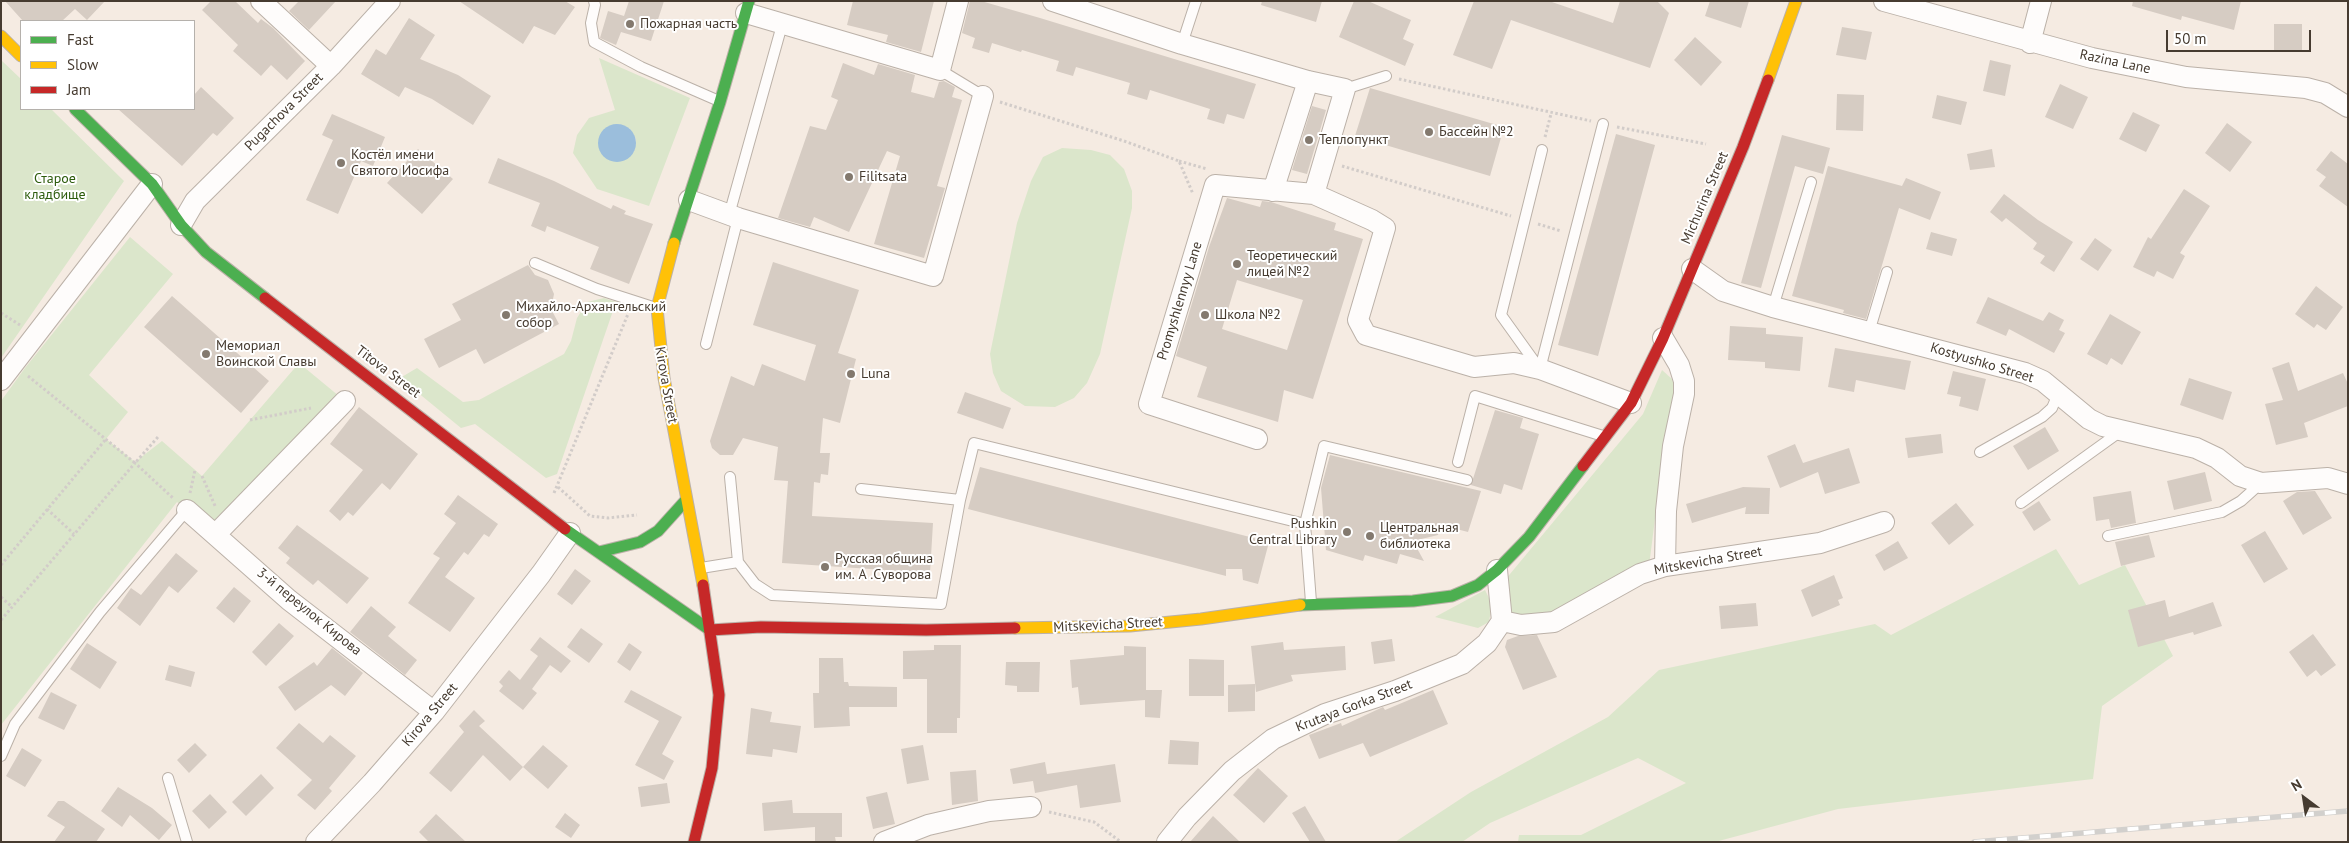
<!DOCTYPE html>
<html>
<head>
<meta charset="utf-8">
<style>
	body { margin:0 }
	#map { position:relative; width:2349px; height:843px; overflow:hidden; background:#f5ebe2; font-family:"PT Sans",sans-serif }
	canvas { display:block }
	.frame { position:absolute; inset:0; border:2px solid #463b30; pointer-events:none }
	.legend { position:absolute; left:20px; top:20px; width:175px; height:90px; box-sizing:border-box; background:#fff; border:1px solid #b5b1ac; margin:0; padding:6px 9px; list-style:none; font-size:15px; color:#463b30 }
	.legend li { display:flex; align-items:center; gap:10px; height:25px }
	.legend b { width:25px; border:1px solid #b5b1ac }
	.north { position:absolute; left:2279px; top:773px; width:50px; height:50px; -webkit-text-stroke:4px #fff; paint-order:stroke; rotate:329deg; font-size:14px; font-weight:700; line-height:20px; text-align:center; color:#463b30 }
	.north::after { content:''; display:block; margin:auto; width:18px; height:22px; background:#463b30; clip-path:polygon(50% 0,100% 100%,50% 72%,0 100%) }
	.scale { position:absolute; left:2166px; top:30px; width:145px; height:22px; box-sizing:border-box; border:2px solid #463b30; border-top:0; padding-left:6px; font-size:15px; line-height:18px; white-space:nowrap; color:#463b30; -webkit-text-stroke:4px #fff; paint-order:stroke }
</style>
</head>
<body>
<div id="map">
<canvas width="2349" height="843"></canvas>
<div class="frame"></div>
<ul class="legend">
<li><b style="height:6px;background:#4caf50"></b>Fast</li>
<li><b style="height:6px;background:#ffc107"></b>Slow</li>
<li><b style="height:6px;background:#c62828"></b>Jam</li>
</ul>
<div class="north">N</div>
<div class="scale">50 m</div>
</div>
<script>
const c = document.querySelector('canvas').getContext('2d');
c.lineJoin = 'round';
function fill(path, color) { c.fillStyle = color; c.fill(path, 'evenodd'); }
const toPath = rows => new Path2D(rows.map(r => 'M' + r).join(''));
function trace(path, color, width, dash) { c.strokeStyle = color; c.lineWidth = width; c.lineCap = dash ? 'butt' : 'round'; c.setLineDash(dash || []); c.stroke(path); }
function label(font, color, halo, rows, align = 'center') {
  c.font = font + ' "PT Sans",sans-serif'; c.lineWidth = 4; c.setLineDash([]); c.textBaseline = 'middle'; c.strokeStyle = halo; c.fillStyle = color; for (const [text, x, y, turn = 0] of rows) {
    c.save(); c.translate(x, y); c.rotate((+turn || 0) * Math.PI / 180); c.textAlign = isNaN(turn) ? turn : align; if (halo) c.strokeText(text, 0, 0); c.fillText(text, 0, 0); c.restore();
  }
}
fill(toPath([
	[599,58,690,98,649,206,597,189,573,153,577,135,589,118,615,110],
	[619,124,630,129,636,139,634,152,603,131,608,127],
	[1,60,21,79,21,109,51,109,124,181,1,358],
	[1062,148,1091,150,1110,155,1124,169,1132,191,1132,208,1100,354,1087,383,1074,398,1055,407,1025,406,1001,391,993,373,990,354,1017,223,1031,181,1043,157],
	[130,237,173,274,89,375,128,412,106,439,135,462,162,441,202,476,299,363,345,401,216,534,177,502,1,725,1,401,25,368],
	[604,298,616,302,557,474,546,478,475,424,461,428,400,378,417,368,463,402,479,400,564,354,571,341,577,318,587,302],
	[1662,370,1672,379,1678,397,1657,503,1649,566,1551,621,1518,621,1511,611,1505,580,1643,414],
	[2056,549,2079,585,2125,565,2173,656,2102,706,2093,779,1838,809,1715,842,1518,842,1519,835,1581,835,1686,783,1638,758,1490,823,1462,842,1395,842,1471,792,1608,717,1659,670,1875,624,1891,635],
	[1485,590,1492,604,1489,622,1478,628,1435,617]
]), '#dbe6cb');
fill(toPath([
	'598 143a19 19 0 1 1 38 0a19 19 0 1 1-38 0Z'
]), '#9bbedc');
fill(toPath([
	[5,1,105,1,87,20,75,9,62,21,23,21],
	[211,1,235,1,258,23,261,19,273,28,305,61,287,80,271,65,261,76,233,51,238,45,202,10],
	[299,1,336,1,309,30,289,11],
	[459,1,565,1,575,7,555,35,534,26,523,44],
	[629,1,664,1,651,41,621,32,616,45,600,38,608,11,624,16],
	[853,1,934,1,921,52,886,42,888,35,847,25],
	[970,1,981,1,1040,18,1256,84,1244,119,1227,114,1224,124,1207,119,1210,109,1150,90,1147,100,1127,94,1130,83,1076,67,1073,76,1056,71,1059,61,1022,50,1021,52,992,43,989,53,972,48,975,38,962,33],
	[1262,1,1322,1,1316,22,1261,5],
	[1354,1,1368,1,1411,20,1403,39,1414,44,1405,66,1339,37],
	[1474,1,1549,1,1613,23,1620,1,1657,1,1669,13,1650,68,1511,20,1492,69,1453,55],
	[1710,1,1749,1,1741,28,1705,16],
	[2133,1,2241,1,2234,30,2182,16,2181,20,2132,6],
	[409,18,435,35,420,59,458,75,491,96,473,125,432,99,405,87,399,97,361,74,376,49,386,55],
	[2274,24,2302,24,2302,50,2274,50],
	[1842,27,1872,32,1866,60,1836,55],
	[1695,37,1722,62,1701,86,1674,60],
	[1990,60,2011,65,2005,96,1983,91],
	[843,63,874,75,878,64,915,75,911,92,934,98,939,82,944,81,955,87,952,97,962,100,937,186,945,188,924,258,874,244,900,156,887,151,849,232,814,217,810,227,778,218,810,126,826,130,838,100,831,97],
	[2060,84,2088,97,2073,129,2045,117],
	[201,87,234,118,217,136,213,133,182,166,118,109,194,109,194,95],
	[1370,88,1504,127,1490,176,1355,136],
	[1837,94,1864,95,1863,131,1836,130],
	[1937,95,1967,102,1961,125,1932,118],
	[1312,106,1326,110,1307,174,1292,170],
	[2133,112,2160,125,2146,152,2119,139],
	[332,114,385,137,373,166,361,161,338,214,306,200,333,140,322,135],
	[2227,123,2252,142,2230,172,2205,153],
	[1616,134,1655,145,1598,356,1558,345],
	[1782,135,1830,148,1823,174,1795,166,1761,288,1741,283],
	[418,149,453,179,422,214,387,183],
	[1992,149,1995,167,1970,170,1967,154],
	[2331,151,2348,164,2348,207,2319,186,2326,177,2316,170],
	[498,158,554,181,611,209,613,205,626,211,624,214,653,224,629,284,590,269,599,247,547,226,545,232,531,226,540,203,488,183],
	[1828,166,1902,186,1906,178,1941,192,1930,220,1899,208,1866,319,1843,313,1844,310,1792,296],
	[2184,189,2210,206,2180,253,2185,256,2173,279,2157,271,2154,277,2133,267,2148,237,2151,239],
	[2004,194,2038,220,2073,242,2054,272,2040,263,2045,256,2033,249,2037,243,2006,218,2002,222,1990,212],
	[1227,198,1260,207,1262,201,1271,202,1336,223,1334,230,1363,239,1313,399,1284,390,1278,422,1197,397,1207,367,1176,356,1209,247],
	[1237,280,1303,300,1287,350,1222,329],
	[1931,232,1957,239,1952,256,1926,249],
	[2095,238,2112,250,2098,271,2080,259],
	[773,262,859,290,838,353,856,359,840,423,823,418,820,453,830,453,828,475,821,474,820,483,814,482,812,516,933,523,930,573,782,563,788,481,774,480,778,447,743,438,733,455,720,455,712,448,710,441,731,376,754,386,762,364,805,381,816,345,753,325],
	[528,265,535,275,548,280,554,294,551,309,559,324,484,364,476,349,439,368,424,339,461,320,452,304],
	[2316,286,2343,307,2326,330,2317,324,2314,328,2295,314],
	[172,296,269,381,241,413,144,327],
	[1988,297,2043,321,2049,312,2064,320,2059,330,2065,333,2054,353,2009,329,2006,336,1976,323],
	[2110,314,2141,332,2122,365,2111,358,2107,365,2087,354],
	[1730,326,1766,328,1766,334,1803,337,1800,371,1765,368,1765,362,1728,360],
	[1835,348,1911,361,1905,390,1856,380,1854,392,1828,387],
	[2289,362,2298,391,2343,373,2348,384,2348,406,2304,423,2308,437,2276,445,2265,404,2283,400,2272,368],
	[1953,371,1986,379,1978,411,1959,406,1961,397,1947,394],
	[2189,378,2232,392,2223,420,2180,405],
	[965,392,1011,408,1003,429,957,413],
	[359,407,418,454,390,490,382,483,353,516,348,512,340,521,329,511,363,470,330,444],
	[1495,410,1523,418,1520,428,1539,434,1522,490,1504,484,1501,494,1471,485],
	[2045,427,2059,451,2028,470,2013,446],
	[1941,434,1943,453,1908,458,1905,438],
	[1795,444,1803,463,1849,448,1860,483,1825,494,1818,472,1780,488,1767,456],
	[1330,455,1481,491,1468,532,1441,525,1438,535,1413,541,1424,561,1400,554,1397,564,1365,555,1363,561,1326,550,1321,488],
	[980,467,1269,542,1258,584,1243,580,1242,569,1226,569,1226,576,968,509],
	[2205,472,2212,501,2174,510,2167,481],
	[1743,487,1770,488,1769,514,1745,514,1746,507,1692,523,1686,504],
	[2131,491,2136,523,2111,528,2109,519,2096,521,2093,497],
	[2315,491,2332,518,2303,535,2283,501,2297,492],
	[458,495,498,524,489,537,484,534,468,555,464,552,445,577,475,598,450,632,408,603,440,558,433,554,456,523,444,514],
	[2039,501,2051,520,2034,531,2022,512],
	[1956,503,1974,525,1949,545,1931,523],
	[297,525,369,578,347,604,318,580,313,585,286,563,290,558,278,548],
	[2265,531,2288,569,2264,583,2241,545],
	[2149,535,2155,557,2121,566,2115,542],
	[1898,541,1908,558,1884,571,1875,555],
	[176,553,198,571,178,593,169,586,140,626,117,608,131,588,141,595],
	[575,569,591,581,572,605,557,594],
	[1834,575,1843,598,1838,600,1840,605,1812,617,1801,590],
	[234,587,251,601,234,623,216,608],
	[2165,600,2169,617,2213,602,2222,626,2194,635,2193,632,2138,647,2128,610],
	[1756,603,1758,626,1721,629,1719,606],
	[371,606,396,627,388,636,417,660,405,675,350,632],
	[279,623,294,636,266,666,252,652],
	[581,628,603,644,589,663,567,647],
	[2313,634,2336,665,2321,676,2316,670,2307,677,2289,652],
	[1537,635,1557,677,1523,690,1505,647,1507,640,1518,636],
	[540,637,571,661,561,673,550,665,532,689,537,693,523,710,499,691,503,686,499,682,509,670,520,680,538,656,530,650],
	[1392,639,1395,661,1374,664,1371,642],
	[1283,642,1284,650,1345,646,1346,670,1291,675,1293,681,1256,692,1251,646],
	[87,643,117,662,100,689,70,669],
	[629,643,642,652,630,671,617,662],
	[934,645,961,645,960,718,957,718,957,733,927,733,927,679,903,679,903,651,934,650],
	[1124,646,1146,647,1146,699,1146,690,1162,690,1160,718,1145,717,1145,700,1080,705,1078,687,1072,688,1070,660,1124,655],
	[332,648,363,673,345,696,331,685,295,711,278,687,314,662,317,666],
	[819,658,843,658,844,682,848,682,849,686,897,687,897,707,849,707,850,726,814,728,813,693,819,693],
	[1189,659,1224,660,1224,696,1189,696],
	[1006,662,1040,662,1039,692,1017,692,1017,686,1005,685],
	[169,665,195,672,191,687,165,680],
	[1255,684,1255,711,1228,712,1228,685],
	[631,690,682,717,662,754,674,761,664,780,635,765,659,721,624,702],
	[1433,690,1448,724,1370,757,1363,743,1319,759,1309,735,1341,723,1342,726,1383,707,1385,710],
	[51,692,77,705,64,730,38,718],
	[751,708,772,712,770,722,801,726,797,753,773,749,772,757,746,754],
	[474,710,485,721,479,726,523,767,510,781,483,755,451,792,429,773,464,732,459,726],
	[299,723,323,743,330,735,356,756,329,788,332,791,315,810,297,795,312,780,276,748],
	[1170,740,1199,742,1198,765,1168,764],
	[195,743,207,755,189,773,177,760],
	[543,745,568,766,548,789,523,767],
	[923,745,929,780,907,784,901,749],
	[22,748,42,760,25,787,6,776],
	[1045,762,1047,774,1115,764,1121,802,1080,808,1077,785,1035,793,1033,781,1013,784,1010,769],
	[1258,768,1288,796,1264,823,1233,795],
	[976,770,978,801,952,805,950,772],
	[261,774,274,788,246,816,232,802],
	[667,783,670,803,641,807,638,787],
	[118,787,152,808,172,825,159,840,130,815,122,827,101,811],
	[887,792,895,824,873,829,866,797],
	[210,794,227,812,209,829,192,811],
	[792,800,793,813,842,813,842,837,835,837,836,842,815,842,815,827,764,831,762,803],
	[58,801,64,801,105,829,96,842,54,842,65,827,47,816],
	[1305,806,1326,842,1310,842,1292,813],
	[565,813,580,825,571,838,555,827],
	[436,814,466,842,429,842,419,832],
	[1213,816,1240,842,1190,842]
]), '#d6ccc3');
const lane = toPath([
	[594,1,595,5,591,23,594,42,641,67,719,101],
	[1182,44,1196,1],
	[940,70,983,96],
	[1345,89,1386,76],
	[729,215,782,25],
	[535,263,597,289,656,308],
	[1773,307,1811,182],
	[1869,332,1887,272],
	[706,344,738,218],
	[1539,368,1501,315,1542,150],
	[1540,369,1603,124],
	[1980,452,2042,417,2052,408,2058,394],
	[1458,462,1475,396,1603,436],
	[730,477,738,562,755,584,772,595,941,604,960,500,861,489],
	[960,500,974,443,1305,524,1311,602],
	[2021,503,2121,431],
	[1305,524,1324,446,1467,480],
	[2108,536,2222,512,2241,501,2261,483],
	[701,568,738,562],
	[1,756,15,724,100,612,187,510],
	[168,778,187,842]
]);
const street = toPath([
	[261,1,331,66],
	[1053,1,1182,44,1308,81,1345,89,1314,194,1215,185,1149,404,1257,439],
	[1884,1,2092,58,2186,77,2306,88,2325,93,2348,107],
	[746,13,940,70,958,1],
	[2030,43,2041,1],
	[1273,191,1308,81],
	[1314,194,1372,220,1385,228,1358,320,1366,335,1474,367,1514,363,1540,369,1631,403],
	[689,200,738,218,933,276,983,96],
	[181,225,195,201,331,66,390,1],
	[1692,269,1723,291,1773,307,2025,373,2043,381,2089,419,2103,426,2196,448,2217,458,2240,476,2261,483,2328,478,2348,484],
	[1663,338,1679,365,1684,381,1684,394,1673,446,1666,511,1665,566],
	[1,380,152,184],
	[187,510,289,600,434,712],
	[216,534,345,401],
	[1497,570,1502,621,1521,625,1554,622,1640,574,1665,566,1820,543,1884,522],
	[316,842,372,783,434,712,541,574,570,533],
	[884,842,928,825,989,811,1031,807],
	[1167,842,1187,817,1232,771,1273,739,1325,714,1395,691,1462,664,1487,643,1502,621]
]);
const fast = toPath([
	[75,109,152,184,181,225,206,252,265,298],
	[674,243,720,102,749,1],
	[565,529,710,630],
	[599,552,640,542,658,531,686,500],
	[1300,605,1413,601,1452,596,1478,585,1497,570,1529,537,1583,466]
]);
const slow = toPath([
	[1,36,21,56],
	[1768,80,1796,1],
	[674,243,657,308,664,378,703,585],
	[1015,628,1130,626,1201,619,1300,605]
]);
const jam = toPath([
	[265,298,565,529],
	[1583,466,1631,403,1663,338,1743,147,1768,80],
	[710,630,761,627,926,630,1015,628],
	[694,842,712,768,719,695,703,585]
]);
trace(lane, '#bbb1a8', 12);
trace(street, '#bbb1a8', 22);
trace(fast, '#bbb1a8', 13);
trace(slow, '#bbb1a8', 13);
trace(jam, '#bbb1a8', 13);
trace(toPath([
	[1399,79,1591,121],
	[1000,102,1124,141,1179,161,1193,194],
	[1617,127,1706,144],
	[1545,137,1551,114],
	[1179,161,1207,169],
	[1342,166,1511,216],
	[1538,224,1561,231],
	[1,313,20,325],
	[28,376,135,463,158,437],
	[250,420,311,408],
	[202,476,216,508],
	[558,487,590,516,608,518,637,515],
	[190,493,195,470],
	[554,493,628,314],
	[47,509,74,534],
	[1,565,106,439],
	[1,597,12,607],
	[1,620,135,463,174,499],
	[1049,812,1094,822,1121,842]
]), '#d2ccc9', 3, [2.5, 2.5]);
trace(lane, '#fefcfb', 10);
trace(street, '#fefcfb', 20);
trace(fast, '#4caf50', 11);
trace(slow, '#ffc107', 11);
trace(jam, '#c62828', 11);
const rail = toPath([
	[1974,842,2348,811]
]);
trace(rail, '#d2d0cd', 5.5);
trace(rail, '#fff', 4, [11]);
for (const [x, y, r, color] of [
	[630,24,5,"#83796e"],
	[1429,132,5,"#83796e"],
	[1309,140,5,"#83796e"],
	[341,163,5,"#83796e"],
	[849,177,5,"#83796e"],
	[1237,264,5,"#83796e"],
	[506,315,5,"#83796e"],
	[1205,315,5,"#83796e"],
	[206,354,5,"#83796e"],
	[851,374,5,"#83796e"],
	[1347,532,5,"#83796e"],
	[1370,536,5,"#83796e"],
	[825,567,5,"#83796e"]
]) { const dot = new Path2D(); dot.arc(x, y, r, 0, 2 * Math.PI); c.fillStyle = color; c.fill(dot); trace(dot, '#fff', 2); }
label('14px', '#463b30', '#fff', [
	["Пожарная часть",640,24],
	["Бассейн №2",1439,132],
	["Теплопункт",1319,140],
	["Костёл имени",351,155],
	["Святого Иосифа",351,171],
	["Filitsata",859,177],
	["Теоретический",1247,256],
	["лицей №2",1247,272],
	["Михайло-Архангельский",516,307],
	["собор",516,323],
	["Школа №2",1215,315],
	["Мемориал",216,346],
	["Воинской Славы",216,362],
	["Luna",861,374],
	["Pushkin",1337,524,"right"],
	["Central Library",1337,540,"right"],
	["Центральная",1380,528],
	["библиотека",1380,544],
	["Русская община",835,559],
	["им. А .Суворова",835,575]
], 'left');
label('14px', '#463b30', '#fff', [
	["Razina Lane",2115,62,12],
	["Pugachova Street",284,112,-45],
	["Michurina Street",1705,198,-67],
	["Promyshlennyy Lane",1180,301,-73],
	["Kostyushko Street",1982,363,17],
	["Titova Street",388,372,37],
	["Kirova Street",666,385,80],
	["Mitskevicha Street",1708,561,-10],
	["3-й переулок Кирова",309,612,39],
	["Mitskevicha Street",1108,625,-3],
	["Krutaya Gorka Street",1354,706,-21],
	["Kirova Street",430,715,-50]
]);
label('14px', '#2d5c0d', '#fff', [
	["Старое",55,179],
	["кладбище",55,195]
]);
</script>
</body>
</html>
